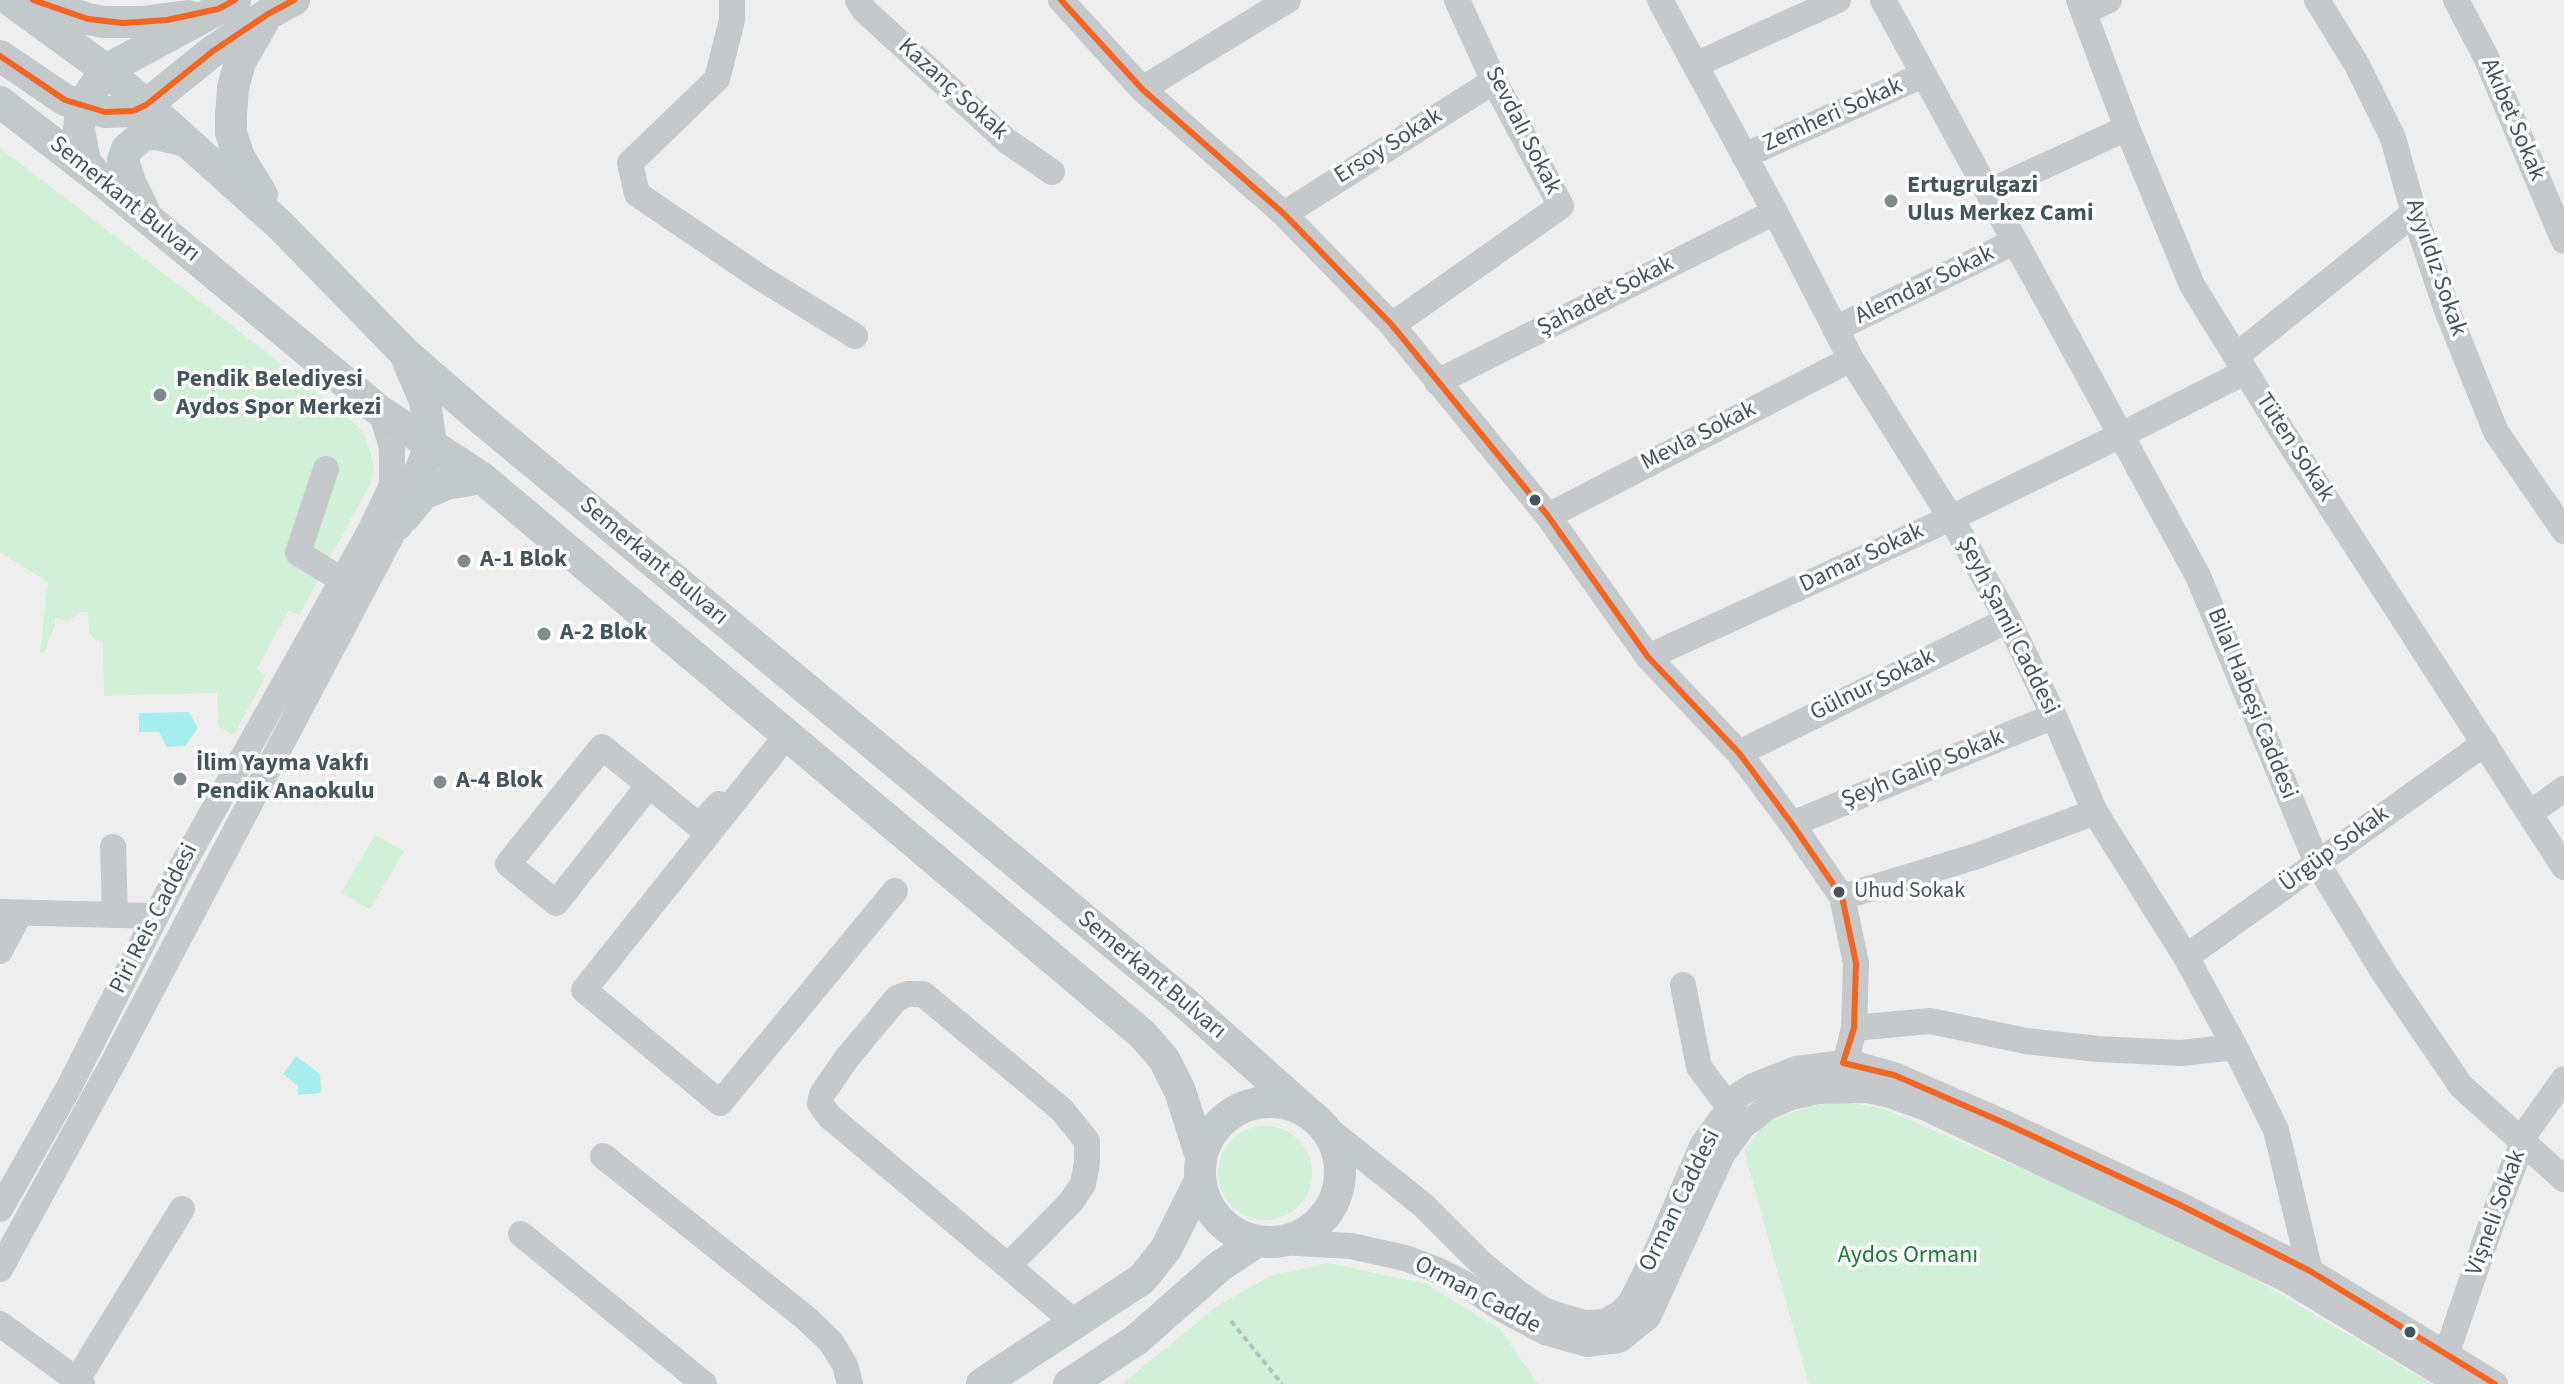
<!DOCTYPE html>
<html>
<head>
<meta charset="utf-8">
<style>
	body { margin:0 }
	canvas { display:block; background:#efeeee }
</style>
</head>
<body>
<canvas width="2564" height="1384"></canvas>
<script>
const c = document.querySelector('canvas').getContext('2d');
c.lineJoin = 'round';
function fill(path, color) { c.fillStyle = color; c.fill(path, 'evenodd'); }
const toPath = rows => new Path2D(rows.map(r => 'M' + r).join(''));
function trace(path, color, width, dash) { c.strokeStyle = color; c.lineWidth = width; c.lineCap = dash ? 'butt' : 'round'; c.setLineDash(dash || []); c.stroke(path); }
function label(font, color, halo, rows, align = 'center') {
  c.font = font + ' "Source Sans 3",sans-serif'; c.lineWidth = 7; c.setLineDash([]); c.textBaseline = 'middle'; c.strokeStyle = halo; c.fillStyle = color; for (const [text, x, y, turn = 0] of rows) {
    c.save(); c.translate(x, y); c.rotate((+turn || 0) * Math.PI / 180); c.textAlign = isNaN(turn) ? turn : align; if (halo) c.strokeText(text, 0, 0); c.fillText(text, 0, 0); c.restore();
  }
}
fill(toPath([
	[0,148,279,362,360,428,367,441,374,467,370,484,299,615,289,610,257,669,266,675,234,735,218,726,217,693,104,696,103,642,95,640,89,632,88,612,81,612,68,621,55,618,55,628,49,637,46,651,40,653,48,582,0,552],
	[375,835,404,851,370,909,341,893],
	[1844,1102,1882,1108,2062,1186,2256,1280,2432,1384,1809,1384,1744,1151,1764,1124,1809,1106],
	'1218 1173a47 47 0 1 1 94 0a47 47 0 1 1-94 0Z',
	[1328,1263,1426,1284,1500,1329,1538,1384,1122,1384,1216,1307,1270,1276]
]), '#d2efd7');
fill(toPath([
	[189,712,198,728,185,746,167,747,159,732,139,732,139,713],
	[296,1056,320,1074,321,1093,298,1095,298,1086,283,1074]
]), '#a6eded');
trace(toPath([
	[1231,1321,1282,1384]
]), '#b5c2bb', 4, [6, 4]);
trace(toPath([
	[732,0,732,20,717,79,630,163,637,194,761,278,855,336],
	[858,0,864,10,1007,141,1052,172],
	[1061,0,1142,89,1284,214,1392,325,1548,516,1648,657,1739,753,1792,824,1842,897,1856,963,1854,1028,1842,1077],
	[1660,0,1775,212,1851,359,1951,518,2008,620,2054,716,2095,812,2186,957,2235,1047,2276,1130,2310,1271],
	[1883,0,2198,576,2317,863,2384,973,2461,1086,2564,1179],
	[2079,0,2127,128,2192,285,2282,431,2564,867],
	[2317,0,2357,65,2393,138,2414,213,2448,313,2496,432,2564,531],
	[2456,0,2486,57,2564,241],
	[2084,12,2109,0],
	[1695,65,1838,0],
	[1142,89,1288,0],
	[1744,156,1923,75],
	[1988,192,2127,128],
	[1284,214,1494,81],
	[1392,325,1561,206,1494,81,1457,0],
	[1835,329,2014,242],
	[2236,356,2414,213],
	[1437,382,1775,212],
	[326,469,298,553,342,580],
	[1548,516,1851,359],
	[1648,657,1951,518,2121,435,2245,372],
	[787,735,584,990,720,1103,895,891],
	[1739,753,2008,620],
	[649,785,556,903,508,864,602,747,649,785,699,826,719,804],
	[2530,813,2564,789],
	[1792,824,2054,716],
	[113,847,115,915],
	[1842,897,1977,856,2095,812],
	[0,912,156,916],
	[0,951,20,913],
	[2186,957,2485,743],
	[1683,985,1699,1067,1729,1107],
	[1854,1028,1930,1021,2026,1041,2098,1049,2181,1053,2235,1047],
	[1324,1126,1423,1205,1481,1263,1518,1293,1543,1310,1564,1317,1585,1323,1605,1322,1622,1312,1631,1302,1659,1246,1703,1144,1739,1095,1753,1086,1796,1069,1843,1063,1859,1065,1894,1075,2009,1125,2180,1205,2310,1271,2495,1384],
	[603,1156,807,1319,831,1342,845,1365,850,1384],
	[0,1209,68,1089,177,875,371,529,392,485,392,447,381,412],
	[521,1234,704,1384],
	[1280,1242,1351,1246,1405,1258,1437,1270,1463,1283,1502,1309,1545,1332,1587,1344,1619,1340,1648,1317,1722,1155,1743,1126,1768,1107,1791,1097,1818,1091,1867,1090,1890,1095,1926,1108,2286,1279,2459,1384],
	[1008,1266,1071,1202,1083,1184,1087,1163,1087,1141,1062,1110,923,994,908,994,897,998,847,1058,822,1094,820,1104,830,1117,1008,1266,1075,1323],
	[0,1269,114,1061,397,525],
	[0,1324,82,1384],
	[2446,1355,2494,1216,2527,1131,2564,1079],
	[77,1380,182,1209]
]), '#c5c9cb', 26);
trace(toPath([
	[10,0,106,70,146,105,280,225,404,352,481,419,1184,1002,1307,1112],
	[33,0,88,19,104,22,142,22,188,16],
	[0,56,65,100,105,112,133,111,146,105,213,51,268,14,294,0],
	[0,102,105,183,381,412,482,478,1142,1034,1164,1059,1180,1091,1201,1157],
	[94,172,85,162,79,130,81,106,106,70,235,0],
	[262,195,239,157,231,133,231,115,233,88,240,62,264,20],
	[144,211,130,182,123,160,127,149,143,135,156,134,186,141],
	[405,516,423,494,446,484,482,478],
	[397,525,431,445,425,401,407,359],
	'1200 1172a70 70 0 1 1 140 0a70 70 0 1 1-140 0Z',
	[982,1384,1142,1279,1166,1249,1200,1181],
	[1069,1384,1136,1340,1220,1266,1258,1241]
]), '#c3c8ca', 32);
trace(toPath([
	[33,0,88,19,123,23,167,20,218,9,235,0],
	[1061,0,1142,89,1284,214,1392,325,1548,516,1648,657,1739,753,1792,824,1842,897,1856,963,1854,1028,1843,1063,1894,1075,2009,1125,2180,1205,2310,1271,2495,1384],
	[0,56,65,100,105,112,133,111,146,105,213,51,268,14,294,0]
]), '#f26522', 6);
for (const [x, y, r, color] of [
	[1891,201,8,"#808b8e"],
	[160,395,8,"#808b8e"],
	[1535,500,7,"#45555b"],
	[464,561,8,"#808b8e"],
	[544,634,8,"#808b8e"],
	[180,779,8,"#808b8e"],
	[440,782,8,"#808b8e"],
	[1839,892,7,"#45555b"],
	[2410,1332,7,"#45555b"]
]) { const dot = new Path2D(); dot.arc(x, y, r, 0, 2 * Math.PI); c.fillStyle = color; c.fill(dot); trace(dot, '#fff', 3); }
label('22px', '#45555b', '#fff', [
	["Uhud Sokak",1854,892]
], 'left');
label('24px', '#45555b', '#fff', [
	["Kazanç Sokak",952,90,42],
	["Zemheri Sokak",1833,116,-24],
	["Akıbet Sokak",2512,120,67],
	["Sevdalı Sokak",1522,131,63],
	["Ersoy Sokak",1389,147,-32],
	["Semerkant Bulvarı",124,200,39],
	["Ayyıldız Sokak",2435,268,71],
	["Alemdar Sokak",1925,286,-26],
	["Şahadet Sokak",1606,297,-27],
	["Mevla Sokak",1699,437,-27],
	["Tüten Sokak",2294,448,57],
	["Damar Sokak",1862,559,-25],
	["Semerkant Bulvarı",653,562,40],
	["Şeyh Şamil Caddesi",2007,626,63],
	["Gülnur Sokak",1873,686,-26],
	["Bilal Habeşi Caddesi",2251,704,68],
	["Şeyh Galip Sokak",1923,770,-22],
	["Ürgüp Sokak",2335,850,-36],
	["Piri Reis Caddesi",155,919,-63],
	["Semerkant Bulvarı",1151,976,40],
	["Orman Caddesi",1681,1201,-64],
	["Vişneli Sokak",2497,1213,-70],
	["Orman Cadde",1477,1296,28]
]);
label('bold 24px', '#45555b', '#fff', [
	["Ertugrulgazi",1907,187],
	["Ulus Merkez Cami",1907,215],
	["Pendik Belediyesi",176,381],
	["Aydos Spor Merkezi",176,409],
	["A-1 Blok",480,561],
	["A-2 Blok",560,634],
	["İlim Yayma Vakfı",196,765],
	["Pendik Anaokulu",196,793],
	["A-4 Blok",456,782]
], 'left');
label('24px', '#157e34', '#fff', [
	["Aydos Ormanı",1908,1257]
]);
</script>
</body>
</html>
